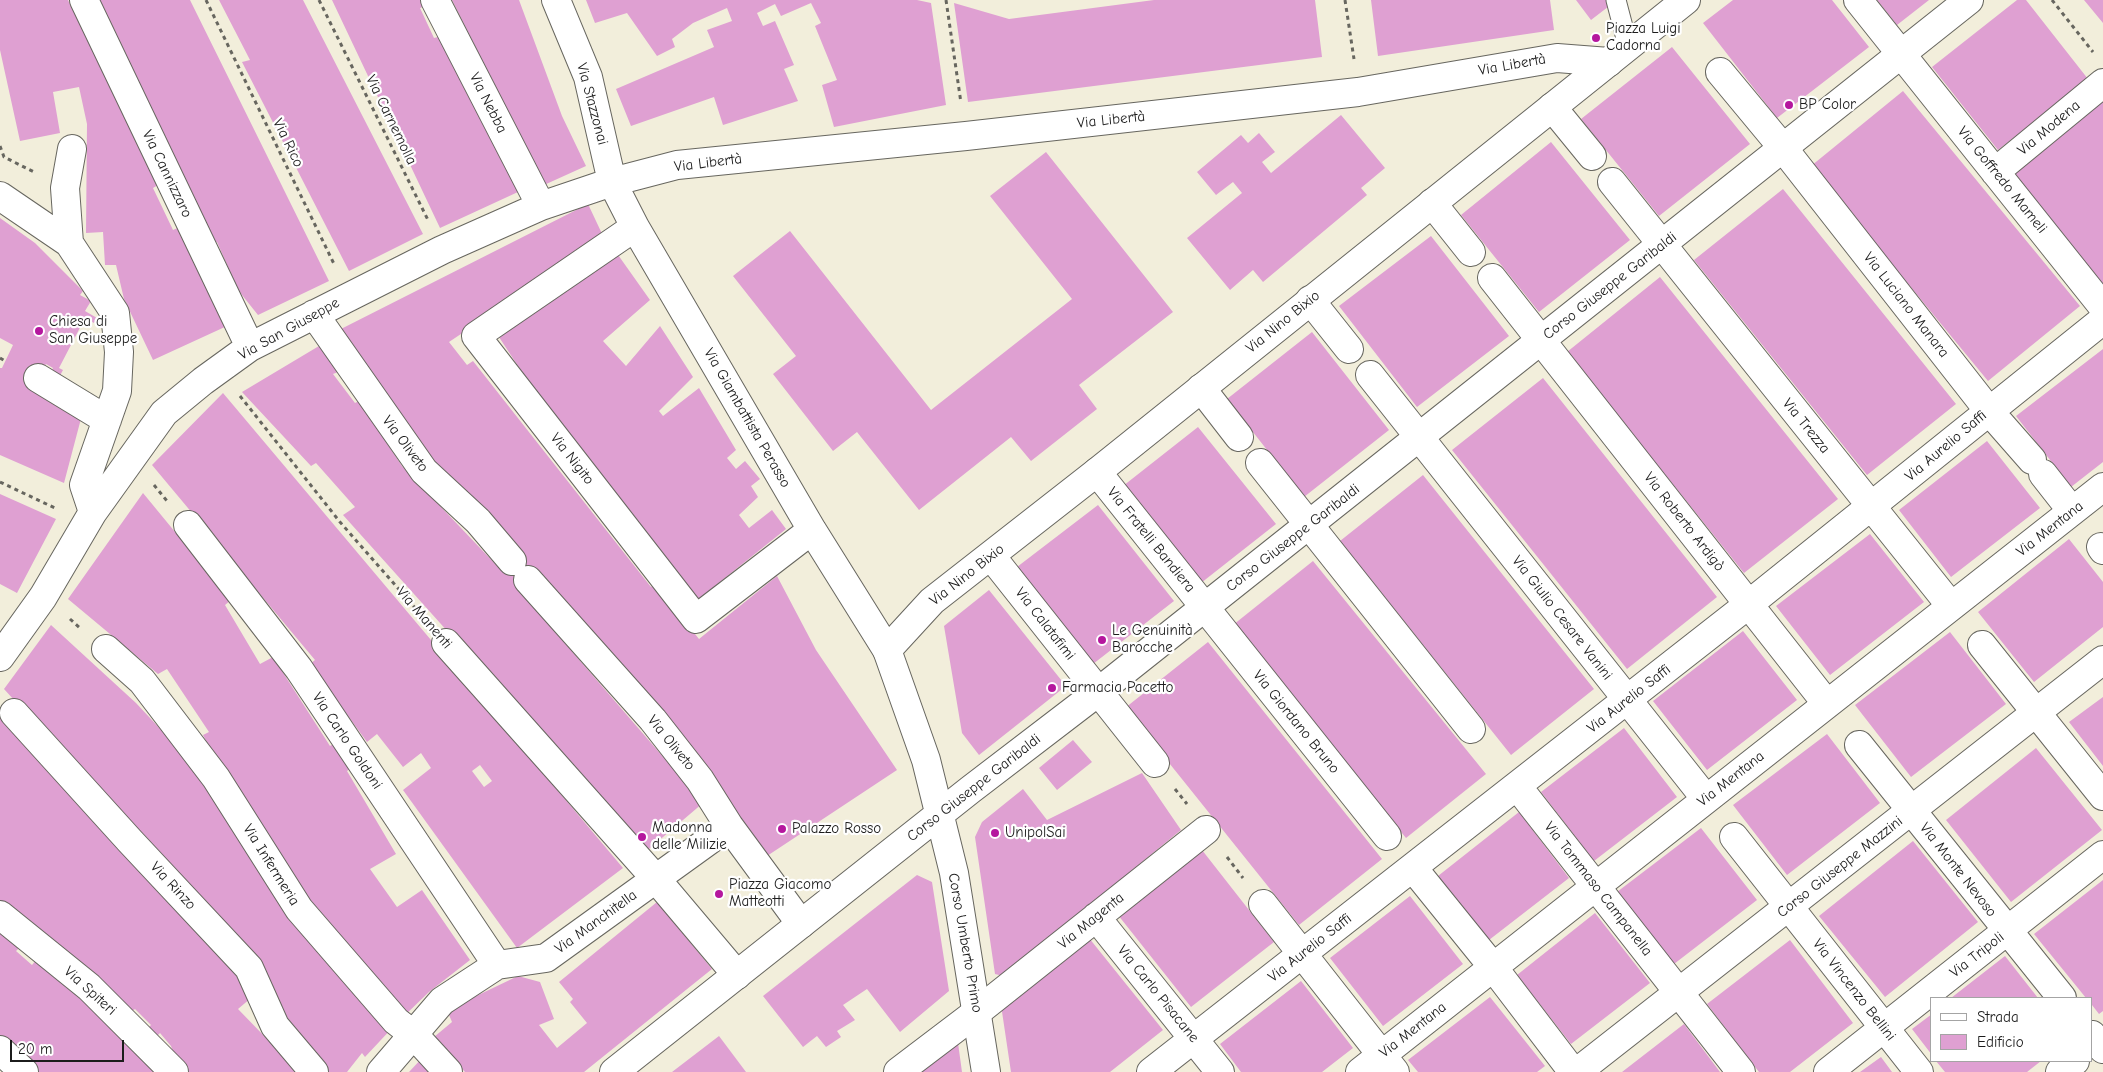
<!DOCTYPE html>
<html>
<head>
<meta charset="utf-8">
<style>
	body { margin:0 }
	#map { position:relative; width:2103px; height:1072px; overflow:hidden; background:#f2eedb; font-family:"Comic Neue",sans-serif }
	canvas { display:block }
	.legend { position:absolute; left:1930px; top:997px; width:162px; height:65px; box-sizing:border-box; background:#fff; border:1px solid #a4a4a4; margin:0; padding:6px 9px; list-style:none; font-size:15px; color:#1c1c1c }
	.legend li { display:flex; align-items:center; gap:10px; height:25px }
	.legend b { width:25px; border:1px solid #a4a4a4 }
	.scale { position:absolute; left:10px; top:1040px; width:114px; height:22px; box-sizing:border-box; border:2px solid #1c1c1c; border-top:0; padding-left:6px; font-size:15px; line-height:18px; white-space:nowrap; color:#1c1c1c; -webkit-text-stroke:4px #fff; paint-order:stroke }
</style>
</head>
<body>
<div id="map">
<canvas width="2103" height="1072"></canvas>
<ul class="legend">
<li><b style="height:6px;background:#fff"></b>Strada</li>
<li><b style="height:14px;background:#dfa0d2"></b>Edificio</li>
</ul>
<div class="scale">20 m</div>
</div>
<script>
const c = document.querySelector('canvas').getContext('2d');
c.lineJoin = 'round';
function fill(path, color) { c.fillStyle = color; c.fill(path, 'evenodd'); }
const toPath = rows => new Path2D(rows.map(r => 'M' + r).join(''));
function trace(path, color, width, dash) { c.strokeStyle = color; c.lineWidth = width; c.lineCap = dash ? 'butt' : 'round'; c.setLineDash(dash || []); c.stroke(path); }
function label(font, color, halo, rows, align = 'center') {
  c.font = font + ' "Comic Neue",sans-serif'; c.lineWidth = 4.5; c.setLineDash([]); c.textBaseline = 'middle'; c.strokeStyle = halo; c.fillStyle = color; for (const [text, x, y, turn = 0] of rows) {
    c.save(); c.translate(x, y); c.rotate((+turn || 0) * Math.PI / 180); c.textAlign = isNaN(turn) ? turn : align; if (halo) c.strokeText(text, 0, 0); c.fillText(text, 0, 0); c.restore();
  }
}
fill(toPath([
	[0,0,68,0,158,185,153,188,173,230,180,227,227,326,153,360,124,299,116,265,105,265,103,232,86,233,87,124,79,87,53,92,60,133,20,141,0,50],
	[97,0,190,0,329,281,258,315,238,290,217,242,211,244],
	[219,0,303,0,423,234,349,271,242,62,250,60],
	[332,0,420,0,423,7,420,8,434,38,438,37,454,68,458,66,518,192,440,228],
	[452,0,519,0,562,116,586,166,544,185],
	[586,0,917,0,931,3,946,105,834,127,822,85,837,80,815,26,821,23,811,3,781,16,775,4,757,13,763,26,775,21,794,65,784,69,798,101,723,125,714,97,631,126,616,89,714,47,707,30,732,21,727,8,693,23,672,39,675,47,657,56,627,13,595,23],
	[1154,0,1315,0,1322,57,968,102,954,3,1009,19],
	[1371,0,1550,0,1554,30,1378,56],
	[1576,0,1617,0,1591,20],
	[1733,0,1832,0,1869,47,1777,118,1703,23],
	[1877,0,1929,0,1897,25],
	[2017,0,2026,0,2088,79,1998,150,1932,67],
	[2084,0,2103,0,2103,23],
	[1672,47,1750,144,1659,216,1581,119],
	[1903,91,2080,306,1988,381,1811,166],
	[2103,100,2103,286,2012,171],
	[1341,115,1385,168,1361,188,1367,195,1263,282,1253,270,1230,290,1187,238,1242,193,1233,182,1216,195,1197,172,1241,135,1248,143,1259,133,1275,152,1262,162,1271,173],
	[1551,142,1630,240,1539,312,1461,215],
	[1046,152,1173,312,1079,385,1097,409,1031,461,1011,437,919,510,857,432,833,451,773,374,796,356,733,276,790,231,931,410,1072,299,990,196],
	[1783,189,1956,404,1867,475,1694,260],
	[588,204,604,238,449,342,467,365,473,361,651,587,655,584,699,639,777,576,816,650,897,770,767,856,518,589,703,803,643,854,453,631,449,633,343,515,355,507,316,463,311,466,242,392,319,346,338,372,333,374,355,403,359,401,402,466,501,570,521,553,437,464,398,417,337,331],
	[0,218,35,243,83,291,80,295,91,301,85,311,97,318,94,323,85,318,59,368,63,370,56,383,48,378,53,368,46,364,38,378,83,411,64,483,0,455,0,368,2,368,13,345,0,338],
	[1431,236,1509,336,1417,407,1339,306],
	[616,252,650,300,603,341,626,366,660,326,693,377,659,411,663,416,699,388,736,450,727,458,736,469,745,461,760,479,751,486,758,497,739,515,749,528,772,510,786,529,695,602,571,447,497,334],
	[1660,277,1838,499,1744,573,1567,352],
	[1312,332,1389,430,1304,497,1227,399],
	[2103,349,2103,462,2071,487,2016,416],
	[1543,378,1717,597,1627,669,1452,450],
	[223,393,623,868,517,948,403,790,431,768,421,753,403,767,377,734,367,742,310,664,315,660,152,465],
	[480,765,492,781,484,787,472,771],
	[1198,427,1276,524,1201,583,1123,486],
	[1987,441,2040,508,1951,577,1899,510],
	[1423,475,1594,689,1511,755,1340,541],
	[143,493,231,600,225,605,260,664,273,657,330,746,335,743,351,768,347,771,396,854,370,869,397,907,422,890,470,960,429,992,401,1019,298,898,239,805,203,735,209,732,167,669,158,674,68,599],
	[0,494,56,519,17,593,0,584],
	[1098,505,1174,601,1093,664,1017,567],
	[1870,534,1924,602,1830,675,1776,606],
	[2069,539,2103,582,2103,627,2034,682,1978,612],
	[1313,561,1486,774,1406,838,1233,625],
	[989,590,1066,686,979,755,962,733,944,626],
	[51,625,136,703,209,781,394,1026,365,1057,362,1053,347,1072,328,1072,277,1007,257,966,4,689],
	[1743,631,1797,700,1707,770,1653,701],
	[1950,632,2006,704,1911,777,1855,705],
	[1208,642,1382,859,1299,925,1125,708],
	[2103,697,2103,766,2069,722],
	[0,713,234,968,251,998,238,1009,299,1072,182,1072,179,1069,171,1046,160,1033,155,1038,147,1029,151,1025,135,1009,132,1011,0,904],
	[1624,728,1677,797,1594,861,1541,792],
	[1827,734,1880,803,1787,875,1733,805],
	[1073,740,1092,762,1057,790,1039,768],
	[2036,748,2102,830,2011,902,1946,820],
	[1142,773,1181,830,1003,976,995,974,975,837,982,822,1023,789,1047,820],
	[1519,812,1569,878,1489,940,1438,876],
	[1701,828,1757,900,1674,964,1617,892],
	[1913,841,1978,922,1885,997,1819,916],
	[1202,850,1274,942,1191,1007,1118,915],
	[917,875,932,882,949,991,900,1032,867,989,843,1005,855,1020,837,1031,841,1037,826,1047,817,1036,803,1047,763,996],
	[2103,880,2103,1011,2099,1014,2092,1005,2092,998,2086,998,2034,934],
	[1410,896,1463,964,1383,1026,1330,958],
	[657,902,712,969,584,1072,465,1072,434,1037,452,1022,447,1010,518,976,540,982,554,1019,539,1025,557,1048,587,1023,570,1002,573,999,559,982],
	[1595,913,1650,983,1571,1044,1517,975],
	[0,925,19,948,16,951,32,965,37,959,165,1072,32,1072,0,1043],
	[1089,938,1163,1030,1110,1072,1011,1072,1001,1005],
	[1790,940,1853,1023,1790,1072,1759,1072,1707,1004],
	[2005,956,2038,998,1951,998],
	[1301,981,1353,1048,1322,1072,1241,1072,1220,1044],
	[1490,997,1545,1066,1537,1072,1418,1072,1408,1060],
	[1932,1014,1932,1055,1912,1029],
	[1684,1024,1720,1072,1622,1072],
	[719,1036,746,1072,672,1072],
	[958,1043,962,1072,921,1072],
	[424,1056,438,1072,409,1072],
	[1881,1057,1892,1072,1860,1072],
	[1936,1061,2041,1061,2027,1072,1945,1072]
]), '#dfa0d2');
const service = toPath([
	[1616,0,1628,46]
]);
const minor = toPath([
	[84,0,250,347],
	[435,0,541,206],
	[556,0,588,77,612,182,635,227,812,530,887,650],
	[1858,0,2103,307],
	[1720,72,1783,148,1989,411,2032,460],
	[1552,107,1592,156],
	[1995,172,2103,83],
	[1612,182,1951,606],
	[0,196,69,243,115,313,119,352,117,391,84,485,93,512],
	[1432,203,1471,252],
	[635,227,476,336,696,619,812,530],
	[69,243,65,188,72,149],
	[1492,278,1827,704],
	[1310,300,1349,349],
	[314,314,424,471,478,521,512,561],
	[1370,375,1706,799],
	[38,378,107,420],
	[1201,388,1239,437],
	[1260,463,1471,729],
	[1097,472,1387,836],
	[2043,474,2072,511],
	[188,525,299,669,497,965],
	[2101,547,2103,550],
	[991,556,1155,763],
	[528,580,653,720,700,780,729,826],
	[446,643,656,879,737,975],
	[1982,645,2103,796],
	[106,649,142,681,216,778,299,909,396,1021,414,1035,448,1072],
	[0,657,43,597,93,512,164,413,203,381,250,347,442,250,541,206,612,182,677,165,966,136,1358,92,1557,58,1609,62],
	[14,713,130,841,249,968,275,1026,314,1072],
	[1859,745,2062,998],
	[1517,786,1741,1072],
	[1734,837,1919,1072],
	[1413,868,1493,967,1573,1072],
	[1263,904,1395,1072],
	[0,915,89,987,174,1072],
	[1096,917,1220,1072],
	[2092,1035,2103,1049],
	[0,1050,24,1072],
	[381,1072,442,1001,497,965,546,958,729,826,801,924],
	[898,1072,977,1012,1206,830],
	[1151,1072,1749,604,2103,320],
	[1360,1072,2103,487],
	[1828,1072,2103,855],
	[2060,1072,2075,1061]
]);
const tertiary = toPath([
	[614,1072,970,790,1098,692,1969,0],
	[986,1072,954,873,926,760,887,650,932,601,1097,472,1686,0],
	[1577,1072,2103,660]
]);
trace(service, '#67665f', 21);
trace(minor, '#67665f', 30);
trace(tertiary, '#67665f', 30);
trace(toPath([
	[206,0,335,266],
	[319,0,428,220],
	[946,0,961,103],
	[1345,0,1354,59],
	[2052,0,2093,52],
	[0,146,4,157,34,172],
	[0,358,5,361],
	[240,396,340,522,424,618],
	[0,482,57,509],
	[154,485,167,501],
	[70,619,80,628],
	[1175,789,1187,804],
	[1227,857,1243,878]
]), '#67665f', 3, [4, 4]);
trace(service, '#fff', 19);
trace(minor, '#fff', 28);
trace(tertiary, '#fff', 28);
for (const [x, y, r, color] of [
	[1596,38,5,"#b5179e"],
	[1789,105,5,"#b5179e"],
	[39,331,5,"#b5179e"],
	[1102,640,5,"#b5179e"],
	[1052,688,5,"#b5179e"],
	[782,829,5,"#b5179e"],
	[995,833,5,"#b5179e"],
	[642,837,5,"#b5179e"],
	[719,894,5,"#b5179e"]
]) { const dot = new Path2D(); dot.arc(x, y, r, 0, 2 * Math.PI); c.fillStyle = color; c.fill(dot); trace(dot, '#fff', 2); }
label('15px', '#1c1c1c', '#fff', [
	["Piazza Luigi",1606,29],
	["Cadorna",1606,46],
	["BP Color",1799,105],
	["Chiesa di",49,322],
	["San Giuseppe",49,339],
	["Le Genuinità",1112,631],
	["Barocche",1112,648],
	["Farmacia Pacetto",1062,688],
	["Madonna",652,828],
	["delle Milizie",652,845],
	["Palazzo Rosso",792,829],
	["UnipolSai",1005,833],
	["Piazza Giacomo",729,885],
	["Matteotti",729,902]
], 'left');
label('15px', '#1c1c1c', '#fff', [
	["Via Libertà",1512,65,-10],
	["Via Nebba",488,103,63],
	["Via Stazzonai",592,104,75],
	["Via Carnemolla",391,120,64],
	["Via Libertà",1111,120,-6],
	["Via Modena",2049,128,-40],
	["Via Rico",288,143,64],
	["Via Libertà",708,163,-7],
	["Via Cannizzaro",167,174,64],
	["Via Goffredo Mameli",2002,180,51],
	["Corso Giuseppe Garibaldi",1610,286,-38],
	["Via Luciano Manara",1906,305,52],
	["Via Nino Bixio",1283,322,-39],
	["Via San Giuseppe",289,329,-29],
	["Via Giambattista Perasso",747,418,60],
	["Via Trezza",1806,426,51],
	["Via Oliveto",405,444,53],
	["Via Aurelio Saffi",1946,446,-40],
	["Via Nigito",572,459,52],
	["Via Roberto Ardigò",1684,522,52],
	["Via Mentana",2050,529,-38],
	["Corso Giuseppe Garibaldi",1293,538,-38],
	["Via Fratelli Bandiera",1151,540,51],
	["Via Nino Bixio",967,575,-38],
	["Via Manenti",424,618,49],
	["Via Giulio Cesare Vanini",1562,618,52],
	["Via Calatafimi",1045,624,52],
	["Via Aurelio Saffi",1629,699,-38],
	["Via Giordano Bruno",1296,722,51],
	["Via Carlo Goldoni",347,741,56],
	["Via Oliveto",671,743,51],
	["Via Mentana",1731,779,-38],
	["Corso Giuseppe Garibaldi",974,788,-38],
	["Via Infermeria",271,865,58],
	["Corso Giuseppe Mazzini",1840,867,-38],
	["Via Monte Nevoso",1958,870,52],
	["Via Rinzo",173,886,47],
	["Via Tommaso Campanella",1598,889,52],
	["Via Magenta",1091,921,-39],
	["Via Manchitella",596,922,-36],
	["Corso Umberto Primo",965,943,80],
	["Via Aurelio Saffi",1310,948,-38],
	["Via Tripoli",1977,955,-38],
	["Via Vincenzo Bellini",1854,990,52],
	["Via Spiteri",90,991,42],
	["Via Carlo Pisacane",1158,994,51],
	["Via Mentana",1413,1030,-38]
]);
</script>
</body>
</html>
